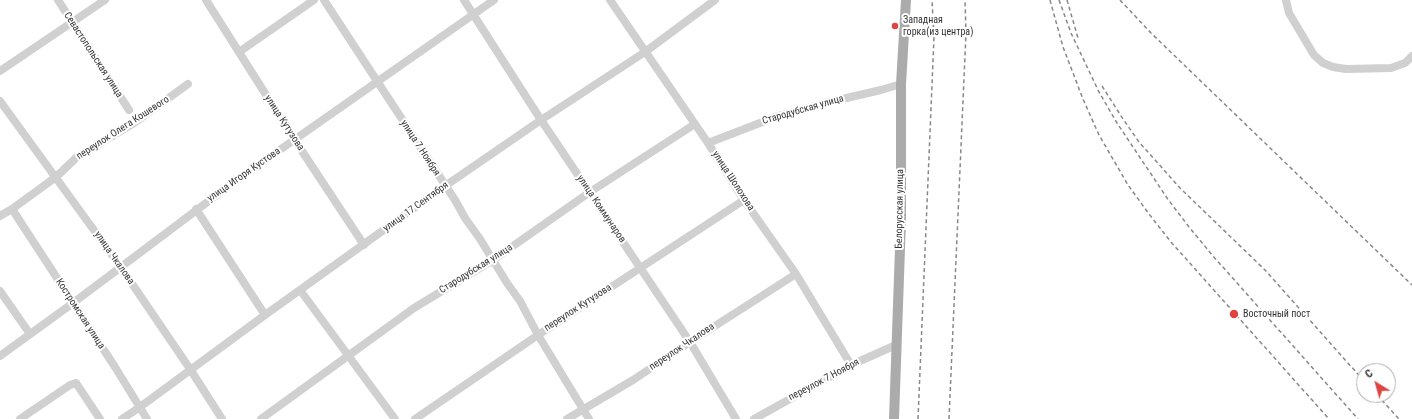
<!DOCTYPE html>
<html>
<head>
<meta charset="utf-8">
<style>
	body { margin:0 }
	#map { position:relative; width:1412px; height:419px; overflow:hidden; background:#fff; font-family:"Roboto Condensed",sans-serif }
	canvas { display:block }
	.north { position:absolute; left:1356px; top:363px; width:40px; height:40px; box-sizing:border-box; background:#fff; border:1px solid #adadad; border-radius:50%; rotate:323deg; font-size:11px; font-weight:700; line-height:16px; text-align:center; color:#333 }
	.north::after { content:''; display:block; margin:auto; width:14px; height:18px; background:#dd4442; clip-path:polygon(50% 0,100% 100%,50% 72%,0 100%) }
</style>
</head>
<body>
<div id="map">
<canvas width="1412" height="419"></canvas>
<div class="north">С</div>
</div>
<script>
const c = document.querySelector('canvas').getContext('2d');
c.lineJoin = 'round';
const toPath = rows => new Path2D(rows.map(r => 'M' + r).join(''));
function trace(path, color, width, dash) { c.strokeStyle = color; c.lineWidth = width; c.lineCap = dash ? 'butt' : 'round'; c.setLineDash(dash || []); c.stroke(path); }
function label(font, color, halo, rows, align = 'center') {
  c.font = font + ' "Roboto Condensed",sans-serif'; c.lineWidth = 4; c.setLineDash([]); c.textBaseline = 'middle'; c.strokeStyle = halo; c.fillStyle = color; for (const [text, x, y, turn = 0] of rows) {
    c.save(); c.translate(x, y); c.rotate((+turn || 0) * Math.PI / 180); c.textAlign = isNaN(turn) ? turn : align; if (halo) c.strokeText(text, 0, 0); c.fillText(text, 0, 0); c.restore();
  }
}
trace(toPath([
	[58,0,129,110],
	[206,0,294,139,364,245],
	[324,0,455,200,465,218,480,239,507,283,520,301,538,335,589,419],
	[464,0,541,120,690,342,736,419],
	[610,0,708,143,744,200,796,274,851,365],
	[1286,0,1289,13,1314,55,1323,63,1333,67,1346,69,1391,68,1405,63,1412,56],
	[239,52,314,0],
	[0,71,105,0],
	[0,101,120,266,190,369,222,419],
	[708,143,778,116,825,103,881,90,901,84],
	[12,209,115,367,147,419],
	[196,209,265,315],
	[0,216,12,209,56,177,77,157,134,123,188,84],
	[300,290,395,419],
	[0,291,30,334],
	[0,356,73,303,234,182,494,0],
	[20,419,70,385,76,383,100,419],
	[122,419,140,407,265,315,445,186,541,120,645,52,715,0],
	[261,419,414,308,493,260,590,192,695,124],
	[415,419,538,335,744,200],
	[567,419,633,380,690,342,796,274],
	[754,419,851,365,896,345]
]), '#d0d0d0', 8);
trace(toPath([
	[894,419,901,220,901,84,906,0]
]), '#ababab', 10);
trace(toPath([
	[1050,0,1063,47,1083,99,1099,135,1128,185,1149,214,1171,242,1329,419],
	[1059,0,1071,33,1099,92,1117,123,1167,198,1189,227,1213,256,1358,419],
	[1067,0,1078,38],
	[1120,0,1151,33,1412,285],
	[1102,86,1123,119,1139,142,1180,188,1265,270,1364,381],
	[1377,395,1399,419],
	[918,419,934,37,932,0],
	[949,419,966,33,965,0]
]), '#888', 1.5, [4, 3]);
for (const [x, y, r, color] of [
	[895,26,4,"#dd4442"],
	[1234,314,5,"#dd4442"]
]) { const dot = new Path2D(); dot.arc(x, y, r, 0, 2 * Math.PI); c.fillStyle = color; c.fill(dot); trace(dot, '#fff', 1.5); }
label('10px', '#333', '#fff', [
	["Западная",903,20],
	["горка(из центра)",903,32],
	["Восточный пост",1243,314]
], 'left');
label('10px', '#333', '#fff', [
	["Севастопольская улица",93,55,57],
	["Стародубская улица",803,110,-16],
	["улица Кутузова",284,123,57],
	["переулок Олега Кошевого",123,128,-33],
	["улица 7 Ноября",420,148,57],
	["улица Игоря Кустова",244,175,-35],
	["улица Шолохова",733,181,57],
	["улица 17 Сентября",416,207,-36],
	["улица Коммунаров",601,209,56],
	["Белорусская улица",900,209,-89],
	["улица Чкалова",114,258,55],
	["Стародубская улица",476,269,-32],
	["переулок Кутузова",578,308,-33],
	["Костромская улица",80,314,57],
	["переулок Чкалова",682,347,-34],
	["переулок 7 Ноября",824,380,-28]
]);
</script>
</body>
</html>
